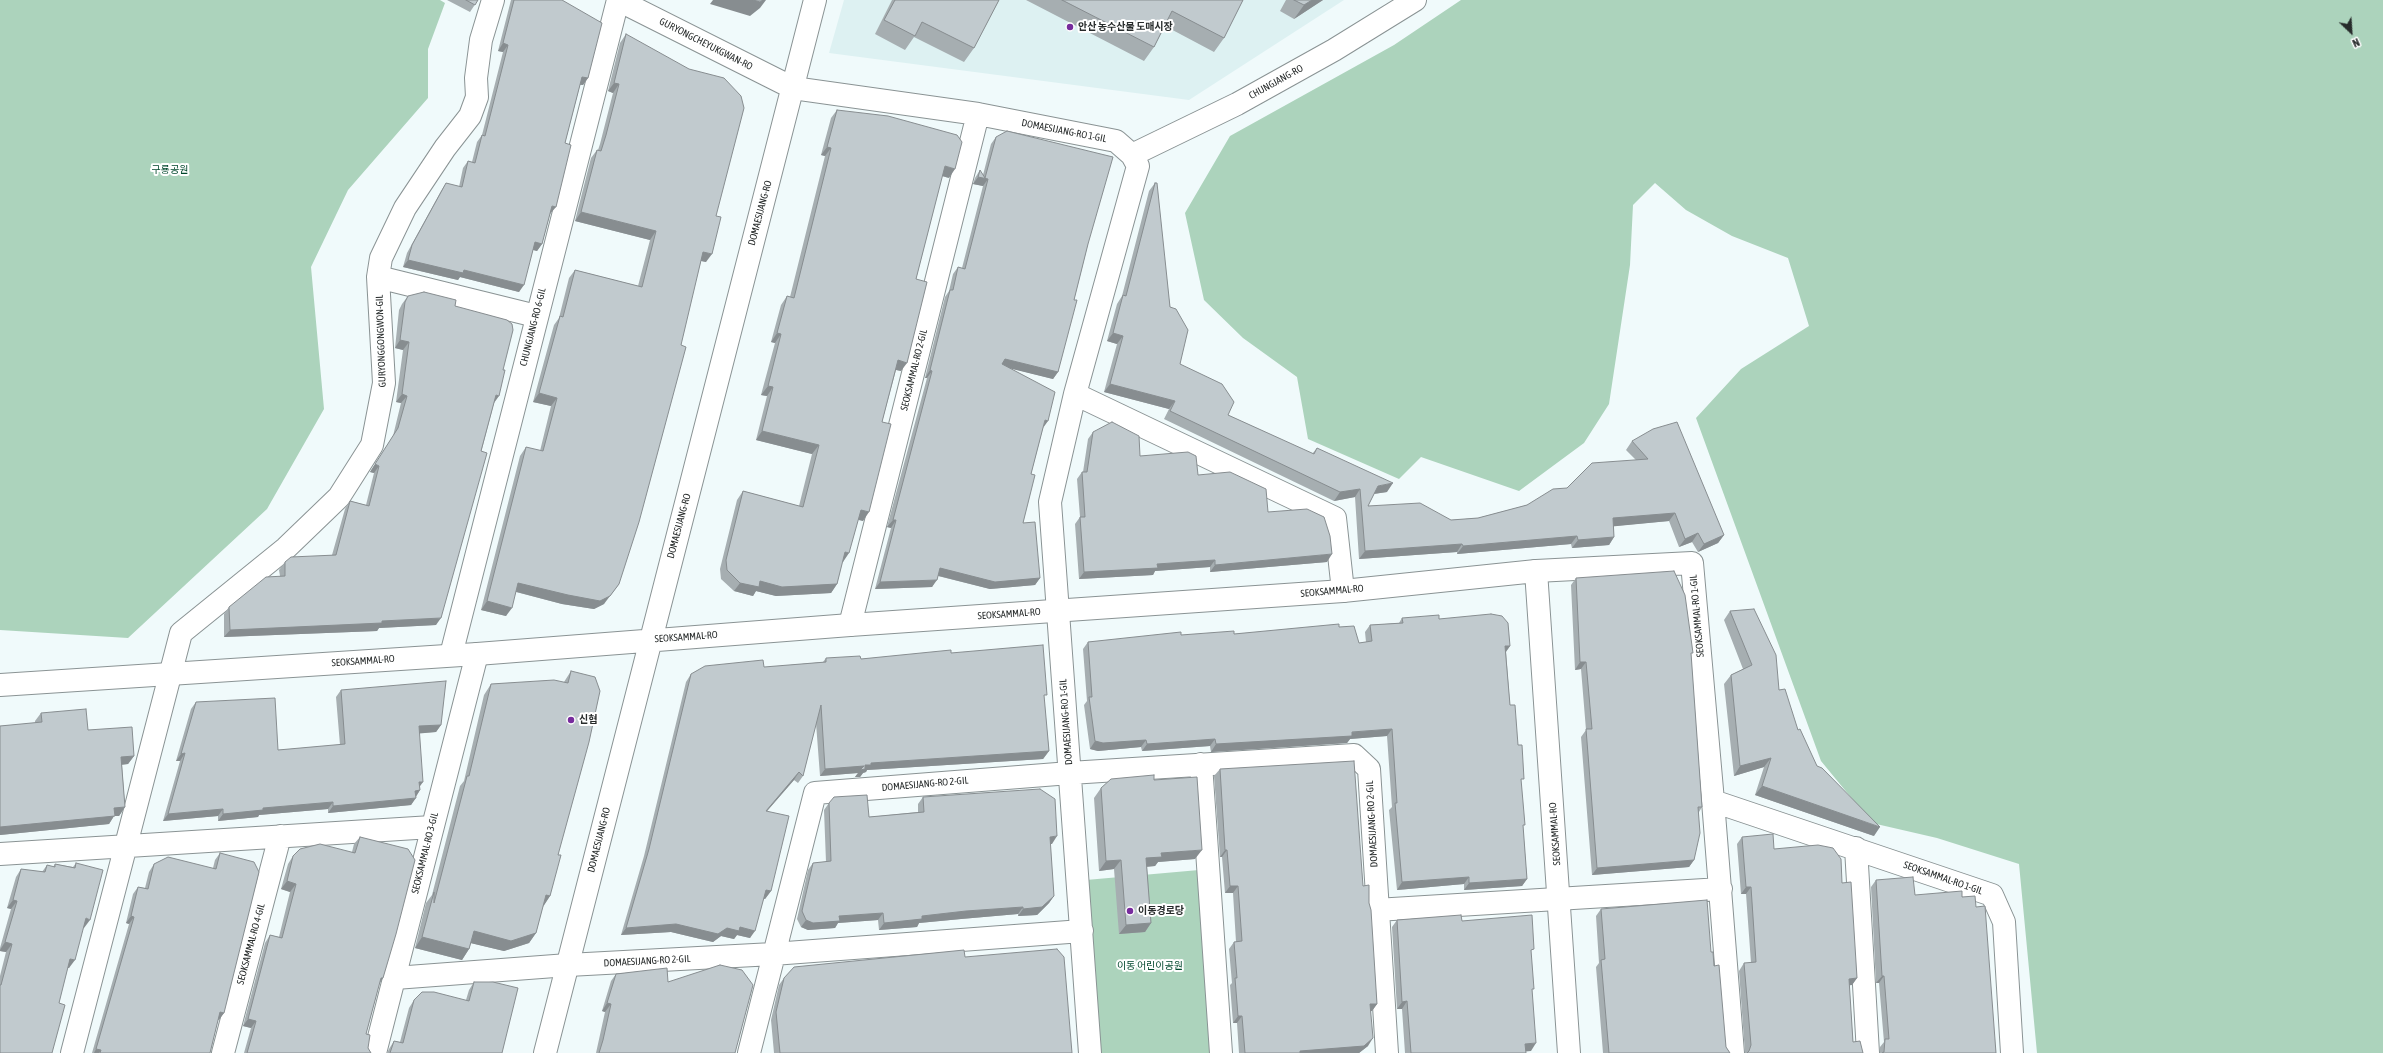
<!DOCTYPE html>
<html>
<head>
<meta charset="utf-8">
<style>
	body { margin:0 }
	#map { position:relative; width:2383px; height:1053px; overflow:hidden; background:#f0fafb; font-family:"Asap Condensed",sans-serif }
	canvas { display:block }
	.north { position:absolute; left:2331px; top:12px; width:40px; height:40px; -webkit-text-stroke:3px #fff; paint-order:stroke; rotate:155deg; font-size:11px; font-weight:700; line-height:16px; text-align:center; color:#272b2b }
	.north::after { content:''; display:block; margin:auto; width:14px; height:18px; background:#272b2b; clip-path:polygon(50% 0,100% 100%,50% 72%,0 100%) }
</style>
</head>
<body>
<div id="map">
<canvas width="2383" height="1053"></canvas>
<div class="north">N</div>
</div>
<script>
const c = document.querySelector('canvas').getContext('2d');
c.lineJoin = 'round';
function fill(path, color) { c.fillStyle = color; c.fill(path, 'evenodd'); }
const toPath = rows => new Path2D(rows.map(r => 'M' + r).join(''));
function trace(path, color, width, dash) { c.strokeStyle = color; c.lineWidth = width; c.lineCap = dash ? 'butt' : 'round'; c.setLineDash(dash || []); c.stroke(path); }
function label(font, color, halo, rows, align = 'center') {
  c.font = font + ' "Asap Condensed","Noto Sans KR",sans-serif'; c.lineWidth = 4; c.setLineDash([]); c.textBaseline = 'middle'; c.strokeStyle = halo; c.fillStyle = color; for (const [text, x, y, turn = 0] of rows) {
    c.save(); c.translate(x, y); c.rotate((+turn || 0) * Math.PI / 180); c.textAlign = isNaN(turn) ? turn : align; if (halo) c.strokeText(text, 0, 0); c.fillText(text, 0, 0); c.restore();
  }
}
fill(toPath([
	[844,0,1344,0,1189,100,829,53]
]), '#ddf1f2');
fill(toPath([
	[0,0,440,0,445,3,428,49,428,98,348,190,311,267,324,409,267,509,128,638,0,630],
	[1461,0,2383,0,2383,1053,2037,1053,2019,864,1937,838,1872,823,1821,761,1696,418,1741,369,1809,326,1788,258,1732,236,1686,210,1655,183,1633,205,1630,265,1609,404,1584,443,1519,491,1421,457,1399,479,1308,439,1297,377,1243,338,1204,300,1185,213,1230,136,1394,45],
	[1199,870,1214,1053,1100,1053,1086,880]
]), '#acd3bc');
const street = toPath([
	[793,88,978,114,1116,141,1132,155,1138,166,1075,394,1050,502,1090,1053],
	[1132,155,1237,104,1334,50,1415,0],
	[378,277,536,316],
	[1075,394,1335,518,1343,591],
	[1536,571,1692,563,1713,801,1992,895,2004,922,2012,1053],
	[850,625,978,114],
	[451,655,618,0],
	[1201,764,1221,1053],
	[1713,801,1733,1053],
	[1856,848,1868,1053],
	[0,854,432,827],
	[1376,910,1721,889],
	[395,978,568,965,773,954,1082,931],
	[72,1053,181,633,286,548,339,497,372,445,384,383,378,277,381,258,405,208,445,148,470,116,477,97,476,78,481,40,493,0],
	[223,1053,280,836],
	[375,1053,477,654],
	[749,1053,815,793,1070,773,1354,755,1369,769,1387,1053]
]);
const secondary = toPath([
	[618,0,793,88],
	[0,685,477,654,850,625,1343,591,1536,571,1569,1053],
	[545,1053,815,0]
]);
trace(street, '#8a9394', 24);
trace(secondary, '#8a9394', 24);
trace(street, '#fff', 22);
trace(secondary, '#fff', 22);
fill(toPath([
	[447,0,478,0,470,12],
	[511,0,562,0,588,78,583,85,580,85,565,143,550,214,542,244,537,251,533,250,519,292,460,277,458,280,403,267,407,253,441,191,446,183,459,187,463,168,468,161,472,162,477,142,482,135,503,52,498,51],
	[892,0,999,0,974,48,964,62,914,37,905,50,875,34],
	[1026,0,1243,0,1224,38,1214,52,1165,26,1154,47,1144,61],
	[1286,0,1323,0,1294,19,1280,11],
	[626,34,716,216,706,262,701,261,604,604,594,609,562,604,516,592,506,616,481,610,520,456,526,447,540,451,551,406,533,402,554,325,559,318,569,278,575,270,638,286,650,240,575,221,591,158,597,150,598,150,600,144,613,93,608,91,620,43],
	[837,110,949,178,942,176,916,279,901,371,896,370,882,422,863,521,858,519,843,562,842,562,837,584,831,593,776,596,756,591,753,596,734,591,721,579,720,569,737,500,743,491,799,506,812,454,756,440,767,396,761,395,775,343,771,342,781,305,787,296,790,297,825,156,821,155,831,118],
	[996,137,1088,244,1074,300,1058,372,1053,379,1010,368,1043,428,1031,474,1023,523,1040,578,1035,585,990,589,938,576,932,587,875,589,891,528,887,527,927,378,925,378,945,297,949,291,953,274,958,267,962,268,983,186,973,184,975,178,980,170,983,175,991,144],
	[1155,183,1170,307,1180,364,1228,415,1312,454,1317,448,1387,492,1374,494,1368,506,1451,520,1478,518,1527,505,1636,460,1626,450,1632,441,1724,535,1718,543,1698,552,1692,542,1679,547,1669,521,1614,526,1614,537,1609,545,1572,548,1571,544,1457,554,1457,552,1359,559,1355,497,1334,501,1164,419,1169,409,1104,392,1117,344,1107,341,1117,304,1122,296,1149,191],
	[408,296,455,306,494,403,436,625,379,628,377,631,224,637,224,614,229,607,280,576,279,570,285,562,332,555,345,509,350,501,366,505,374,473,370,472,393,436,401,403,396,402,403,350,395,348,399,310,402,304],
	[1093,432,1140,456,1198,475,1268,512,1327,562,1210,572,1210,567,1155,571,1153,575,1079,579,1075,524,1080,517,1077,479,1082,472,1083,472,1088,439],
	[1576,578,1691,656,1702,807,1699,812,1694,860,1689,867,1592,875,1581,737,1586,730,1581,669,1575,670,1571,585],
	[1730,611,1779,690,1798,730,1817,766,1874,836,1755,795,1764,767,1734,776,1724,684,1731,675,1743,669,1724,620],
	[1402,618,1439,619,1510,646,1506,652,1510,705,1521,783,1523,827,1527,879,1522,886,1464,890,1464,884,1397,890,1389,810,1392,807,1387,736,1350,739,1347,743,1211,752,1210,746,1142,751,1141,747,1098,751,1090,749,1084,705,1087,701,1083,649,1088,642,1181,635,1234,634,1339,627,1359,643,1366,642,1365,632,1370,625,1399,623],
	[951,653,1044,699,1049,751,1043,759,867,770,866,772,863,773,860,777,855,777,858,773,820,776,816,723,803,776,798,783,794,780,767,811,771,891,765,899,764,898,750,938,737,935,734,939,721,936,713,942,671,932,621,935,644,856,686,682,691,674,823,662,826,658,861,659],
	[571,671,558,855,550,896,543,906,536,933,529,943,504,951,471,943,469,949,462,960,415,948,426,903,432,895,460,786,464,781,484,695,491,684,564,682],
	[341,690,441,725,436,732,419,733,420,790,411,805,328,813,328,809,259,815,258,817,218,821,218,816,163,821,180,761,176,761,191,709,196,702,278,750,340,745,336,697],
	[41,713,88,730,134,756,128,764,122,765,125,807,119,816,114,816,109,824,0,835,0,726,35,723,35,721],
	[1220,769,1363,886,1369,903,1377,1004,1372,1011,1371,1011,1368,1046,1359,1053,1239,1053,1237,1023,1233,1023,1230,985,1232,983,1229,949,1234,942,1236,942,1233,893,1225,893,1222,857,1220,857,1214,776],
	[1154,780,1195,859,1158,862,1155,866,1147,867,1151,923,1145,932,1119,934,1114,869,1099,871,1094,798,1101,788],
	[923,797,1052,844,1050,844,1054,896,1049,903,1037,915,1018,916,1018,914,961,919,919,923,917,927,879,930,878,920,838,923,835,928,808,930,801,927,797,919,808,870,813,863,826,862,824,810,829,803,869,817,918,812,918,804],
	[360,837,379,985,366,1034,368,1048,371,1053,244,1053,251,1028,243,1026,265,943,270,935,279,937,290,892,281,889,288,864,293,856,352,852,354,844],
	[1742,837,1774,849,1842,883,1857,978,1852,985,1849,985,1853,1042,1863,1053,1745,1053,1739,971,1744,963,1751,963,1746,894,1741,894,1737,844],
	[220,853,224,1013,218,1020,210,1053,92,1053,129,924,126,923,133,894,138,887,145,888,149,872,154,864,213,868,215,860],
	[76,863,84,928,83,928,69,968,68,968,0,1053,0,976,6,952,0,951,0,948,11,909,7,908,16,877,21,869,42,872,47,865,53,867,55,864,73,867],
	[1876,880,1915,895,1962,897,1976,907,1996,1053,1880,1053,1880,1047,1884,1042,1879,983,1876,983,1871,887],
	[1601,909,1711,952,1714,966,1726,1047,1730,1053,1603,1053,1596,967,1599,963,1596,916],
	[1397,920,1462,921,1531,953,1532,992,1531,1051,1526,1051,1526,1053,1405,1053,1402,1009,1397,1009,1392,927],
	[965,957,1072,1053,774,1053,771,1020,779,985,784,978],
	[616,974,668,982,735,1053,596,1053,605,1012,602,1011,611,981],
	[474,982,502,1053,387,1053,389,1049,394,1041,400,1042,409,1008,414,1000,466,1000,469,990]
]), '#a6aeb1');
fill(toPath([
	[713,0,766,0,760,8,750,16,710,4],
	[1312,0,1323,0,1294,19,1304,5],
	[503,43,508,45,503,52,498,51],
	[582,77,588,78,583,85,577,84],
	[614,83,619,84,613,93,608,91],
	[827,147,831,148,825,156,821,155],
	[945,166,955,169,949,178,939,175],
	[978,177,988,179,983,186,973,184],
	[552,206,556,207,550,214,547,213],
	[581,212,656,231,650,240,575,221],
	[535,242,542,244,537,251,530,249],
	[703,252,712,254,706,262,697,260],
	[408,260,464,270,524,285,519,292,460,277,458,280,403,267],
	[777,333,781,334,775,343,771,342],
	[1113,333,1123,336,1117,344,1107,341],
	[400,340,409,342,403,350,395,348],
	[1005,359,1058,372,1053,379,1000,366],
	[898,360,907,363,901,371,892,369],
	[930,370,932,371,927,378,925,378],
	[1110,384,1175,401,1169,409,1104,392],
	[768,386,773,387,767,396,761,395],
	[539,393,557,398,551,406,533,402],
	[402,394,407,396,401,403,396,402],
	[496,395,499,396,494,403,490,403],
	[1045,420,1048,421,1043,428],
	[762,431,819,445,812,454,756,440],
	[375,464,379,466,374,473,370,472],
	[1393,483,1387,492,1373,494,1378,486],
	[1360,489,1355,497,1334,501,1340,492],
	[861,510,869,512,863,521,854,519],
	[1675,513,1669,521,1607,527,1613,518],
	[893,520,896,520,891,528,887,527],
	[1698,533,1692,542,1679,547,1685,539],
	[1724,535,1718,543,1698,552,1704,544],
	[1577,536,1571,544,1457,554,1463,546],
	[1614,537,1609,545,1572,548,1578,540],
	[1462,544,1457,552,1359,559,1365,551],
	[845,552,849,553,843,562,839,561],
	[1332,554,1327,562,1210,572,1215,565],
	[1215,560,1210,567,1155,571,1153,575,1079,579,1084,572,1157,564],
	[940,568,1040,578,1035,585,990,589,935,575],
	[937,580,932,587,875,589,880,582],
	[760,581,837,584,831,593,776,596,756,591,753,596,734,591,740,583],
	[518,583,619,584,604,604,594,609,562,604,513,591],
	[487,601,512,608,506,616,481,610],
	[441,618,436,625,379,628,377,631,224,637,230,630,382,621],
	[1505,646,1510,646,1505,653],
	[1580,662,1586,662,1581,669,1575,670],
	[441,725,436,732,414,734,419,726],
	[1392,729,1387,736,1350,739,1347,743,1211,752,1216,744],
	[1215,739,1210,746,1142,751,1147,744],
	[1146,740,1141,747,1098,751,1090,749,1095,741],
	[1049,751,1043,759,867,770,866,772,863,773,860,777,855,777,858,773,820,776,825,769,865,765,871,763],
	[185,753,180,761,176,761,181,754],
	[134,756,128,764,115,765,121,757],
	[1771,758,1764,767,1734,776,1740,766],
	[799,772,794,780,761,818,766,811],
	[419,782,423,782,418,789],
	[1762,786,1880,827,1874,836,1755,795],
	[420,790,415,798,415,791],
	[416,798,411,805,328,813,333,806],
	[333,802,328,809,259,815,258,817,218,821,223,814,263,808],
	[125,807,119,816,114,816,109,824,0,835,0,827,114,808],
	[223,809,218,816,163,821,168,814],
	[1057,836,1052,844,1045,844,1050,837],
	[1202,850,1195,859,1158,862,1155,866,1140,867,1146,858,1161,853],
	[1225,850,1227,850,1222,857,1220,857],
	[1121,860,1114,869,1099,871,1106,861],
	[1694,860,1689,867,1592,875,1597,868],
	[1469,877,1464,884,1397,890,1402,882],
	[1527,879,1522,886,1464,890,1469,883],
	[287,881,296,884,290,892,281,889],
	[1230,886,1238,886,1233,893,1225,893],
	[1746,887,1751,887,1746,894,1741,894],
	[766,890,771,891,765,899,761,898],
	[546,895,550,896,543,907],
	[1054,896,1049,903,1037,915,1018,916,1023,909],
	[13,900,17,901,11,909,7,908],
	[1023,907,1018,914,961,919,919,923,917,927,879,930,884,923,922,916,966,911],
	[883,913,878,920,838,923,835,928,808,930,801,927,806,920,839,916],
	[131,916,134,917,129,924,126,923],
	[86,918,90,920,84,928,80,927],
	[1151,923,1145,932,1119,934,1126,925],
	[676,924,740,927,755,931,750,938,737,935,734,939,721,936,713,942,671,932,621,935,626,928],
	[474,931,536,933,529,943,504,951,466,942],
	[422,937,469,949,462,960,415,948],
	[5,942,12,944,6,952,0,951,0,950],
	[70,959,75,960,69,968,64,967],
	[1882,976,1884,976,1879,983,1876,983],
	[381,978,383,978,378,986],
	[1857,978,1852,985,1844,986,1849,979],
	[1407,1001,1402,1009,1397,1009,1402,1002],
	[607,1003,611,1004,605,1012,602,1011],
	[1370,1004,1377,1004,1372,1011,1365,1012],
	[220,1012,224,1013,219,1020,215,1019],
	[1238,1016,1242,1016,1237,1023,1233,1023],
	[248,1019,256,1021,251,1028,243,1026],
	[1373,1038,1368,1046,1359,1053,1298,1053,1300,1051],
	[1536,1043,1531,1051,1520,1052,1525,1044],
	[96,1049,101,1050,99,1053,94,1053]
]), '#878d90');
const building = toPath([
	[466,0,478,0,475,5,466,0],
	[514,0,562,0,602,23,588,78,582,77,565,143,571,145,556,207,552,206,542,244,535,242,524,285,464,270,463,273,408,260,412,245,446,183,462,187,468,161,475,163,482,135,485,136,508,45,503,43,514,0],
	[753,0,763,0,760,2,753,0],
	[895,0,999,0,974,48,922,22,915,36,884,20,895,0],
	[1062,0,1243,0,1224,38,1172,11,1154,47,1062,0],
	[1294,0,1312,0,1304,5,1294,0],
	[626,34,689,69,724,78,741,96,744,108,716,216,721,217,712,254,703,252,681,345,686,347,639,522,619,584,610,596,600,601,568,595,518,583,512,608,487,601,526,447,543,451,557,398,539,393,560,316,563,317,575,270,642,287,656,231,581,212,597,150,601,151,606,135,619,84,614,83,626,34],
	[837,110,888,116,957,135,962,142,955,169,945,166,916,279,927,282,907,363,898,360,882,422,891,424,869,512,861,510,849,553,845,552,837,584,782,587,760,581,759,587,740,583,727,570,726,560,743,491,803,507,819,445,762,431,773,387,768,386,781,334,777,333,787,296,794,298,831,148,827,147,837,110],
	[1007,131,1113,157,1088,244,1074,300,1077,300,1058,372,1005,359,1002,364,1055,392,1048,421,1045,420,1031,474,1035,475,1023,523,1035,522,1040,578,995,582,940,568,937,580,880,582,896,520,893,520,932,371,930,370,950,290,953,290,958,267,965,269,988,179,978,177,980,170,985,178,996,137,1007,131],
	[1155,183,1157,183,1170,307,1176,309,1188,330,1180,364,1222,384,1234,402,1228,415,1314,454,1317,448,1393,483,1378,486,1368,506,1420,503,1451,520,1478,518,1527,505,1553,489,1567,488,1592,463,1648,459,1632,441,1653,429,1677,422,1724,535,1704,544,1698,533,1685,539,1675,513,1613,518,1614,537,1578,540,1577,536,1463,546,1462,544,1365,551,1360,489,1340,492,1170,411,1175,401,1110,384,1123,336,1113,333,1123,295,1126,296,1155,183],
	[424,292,456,300,455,306,507,320,512,324,513,330,503,370,505,370,499,396,496,395,481,451,487,453,441,618,382,621,382,623,230,630,229,607,266,577,285,576,285,562,291,557,336,555,350,501,369,506,379,466,375,464,398,428,407,396,402,394,409,342,400,340,405,302,408,296,424,292],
	[1112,422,1139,436,1140,456,1188,452,1196,456,1198,475,1230,472,1266,489,1268,512,1307,509,1324,517,1330,536,1332,554,1215,565,1215,560,1157,564,1158,568,1084,572,1080,517,1085,517,1082,472,1087,472,1093,432,1112,422],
	[1674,571,1685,595,1693,653,1691,653,1702,807,1698,807,1700,833,1694,860,1597,868,1586,729,1592,729,1586,662,1580,662,1576,578,1674,571],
	[1754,609,1776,655,1779,690,1785,689,1798,730,1800,729,1817,766,1822,768,1880,827,1762,786,1771,758,1740,766,1731,675,1752,665,1730,611,1754,609],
	[1491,614,1502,616,1508,623,1510,646,1505,646,1510,705,1515,705,1518,745,1522,745,1524,779,1521,779,1525,825,1523,825,1527,879,1469,883,1469,877,1402,882,1395,803,1397,803,1392,729,1352,732,1352,736,1216,744,1215,739,1147,744,1146,740,1103,743,1095,741,1089,697,1092,697,1088,642,1181,632,1181,635,1234,631,1234,634,1339,624,1339,627,1354,626,1359,643,1372,641,1370,625,1403,623,1402,618,1439,615,1439,619,1491,614],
	[1043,645,1047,695,1044,695,1049,751,871,763,871,765,865,765,865,769,860,770,864,766,825,769,821,705,803,776,799,772,766,811,789,816,771,891,766,890,755,931,740,927,739,931,727,928,718,934,676,924,626,928,649,849,691,674,705,666,763,660,764,667,826,662,826,658,860,656,861,659,951,650,951,653,1043,645],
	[571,671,595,677,600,691,589,742,558,855,561,855,550,896,546,895,536,933,511,941,474,931,469,949,422,937,434,892,434,903,467,776,469,776,491,684,554,680,568,683,571,671],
	[446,681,441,725,419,726,423,782,419,782,420,790,415,791,416,798,333,806,333,802,263,808,263,810,223,814,223,809,168,814,185,753,181,754,196,702,275,698,278,750,345,744,341,690,446,681],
	[86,709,88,730,132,727,134,756,121,757,125,807,114,808,115,816,0,827,0,726,42,722,41,713,86,709],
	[1354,761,1363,886,1369,885,1369,903,1371,910,1377,1004,1370,1004,1373,1038,1364,1046,1300,1051,1300,1053,1245,1053,1242,1016,1238,1016,1235,978,1237,978,1234,942,1242,941,1238,886,1230,886,1227,850,1225,850,1220,769,1354,761],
	[1154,775,1154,780,1197,777,1202,850,1161,853,1162,857,1146,858,1151,923,1126,925,1121,860,1106,861,1101,788,1111,779,1154,775],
	[1040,789,1055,799,1057,836,1050,837,1054,896,1042,907,1023,909,1023,907,966,911,922,916,922,919,884,923,883,913,839,916,840,921,813,923,806,920,802,911,813,863,831,861,829,803,834,797,867,795,869,817,924,812,923,797,1040,789],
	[1773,834,1774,849,1818,845,1833,848,1841,859,1842,883,1851,882,1857,978,1849,979,1853,1042,1860,1041,1863,1053,1747,1053,1749,1051,1751,1045,1744,963,1756,962,1751,887,1746,887,1742,837,1773,834],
	[360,837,408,849,415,860,396,934,383,978,381,978,366,1034,370,1035,368,1048,371,1053,247,1053,256,1021,248,1019,270,935,282,938,296,884,287,881,293,856,300,849,320,844,355,853,360,837],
	[220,853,254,862,259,872,224,1013,220,1012,210,1053,100,1053,101,1050,96,1049,134,917,131,916,138,887,148,889,154,864,168,857,216,869,220,853],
	[76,863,103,870,90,920,86,918,75,960,70,959,59,1003,65,1005,52,1053,0,1053,0,985,1,985,12,944,5,942,17,901,13,900,21,869,45,872,47,865,55,867,55,864,75,868,76,863],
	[1913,877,1915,895,1962,891,1962,897,1975,896,1976,907,1985,906,1996,1053,1882,1053,1884,1052,1885,1039,1889,1039,1884,976,1882,976,1876,880,1913,877],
	[1707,900,1711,952,1713,952,1714,966,1719,965,1726,1047,1730,1053,1609,1053,1601,960,1605,959,1601,909,1707,900],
	[1461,915,1462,921,1532,915,1534,949,1531,950,1534,989,1532,989,1536,1043,1525,1044,1526,1053,1411,1053,1407,1001,1402,1002,1397,920,1461,915],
	[1057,949,1064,957,1072,1053,780,1053,776,1012,784,978,794,967,964,950,965,957,1057,949],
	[720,965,742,970,753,985,735,1053,599,1053,603,1040,611,1004,607,1003,616,974,667,968,668,982,720,965],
	[474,982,493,982,518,988,502,1053,390,1053,394,1041,403,1043,414,1000,422,992,434,992,469,1001,474,982]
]);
fill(building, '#c1cace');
trace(building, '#878d90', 1);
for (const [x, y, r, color] of [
	[1070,27,4,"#772b9d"],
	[571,720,4,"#772b9d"],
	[1130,911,4,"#772b9d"]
]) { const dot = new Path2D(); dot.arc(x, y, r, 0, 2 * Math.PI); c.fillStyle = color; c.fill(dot); trace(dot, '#fff', 1.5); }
label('bold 10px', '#272b2b', '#fff', [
	["안산 농수산물 도매시장",1078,27],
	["신협",579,720],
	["이동경로당",1138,911]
], 'left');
label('10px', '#272b2b', '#fff', [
	["GURYONGCHEYUKGWAN-RO",706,44,27],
	["CHUNGJANG-RO",1276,82,-29],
	["DOMAESIJANG-RO 1-GIL",1064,131,11],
	["DOMAESIJANG-RO",760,213,-75],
	["CHUNGJANG-RO 6-GIL",533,327,-76],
	["GURYONGGONGWON-GIL",381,341,-92],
	["SEOKSAMMAL-RO 2-GIL",914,370,-76],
	["DOMAESIJANG-RO",679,526,-75],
	["SEOKSAMMAL-RO",1332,591,-5],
	["SEOKSAMMAL-RO",1009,614,-4],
	["SEOKSAMMAL-RO 1-GIL",1697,616,-95],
	["SEOKSAMMAL-RO",686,637,-4],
	["SEOKSAMMAL-RO",363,661,-4],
	["DOMAESIJANG-RO 1-GIL",1066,722,-94],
	["DOMAESIJANG-RO 2-GIL",925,784,-5],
	["DOMAESIJANG-RO 2-GIL",1372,824,-93],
	["SEOKSAMMAL-RO",1555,834,-94],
	["DOMAESIJANG-RO",599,840,-76],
	["SEOKSAMMAL-RO 3-GIL",425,853,-76],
	["SEOKSAMMAL-RO 1-GIL",1943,878,19],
	["SEOKSAMMAL-RO 4-GIL",251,944,-75],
	["DOMAESIJANG-RO 2-GIL",647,961,-3]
]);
label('10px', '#00472c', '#fff', [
	["구룡공원",170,170],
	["이동 어린이공원",1150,966]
]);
</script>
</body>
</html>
